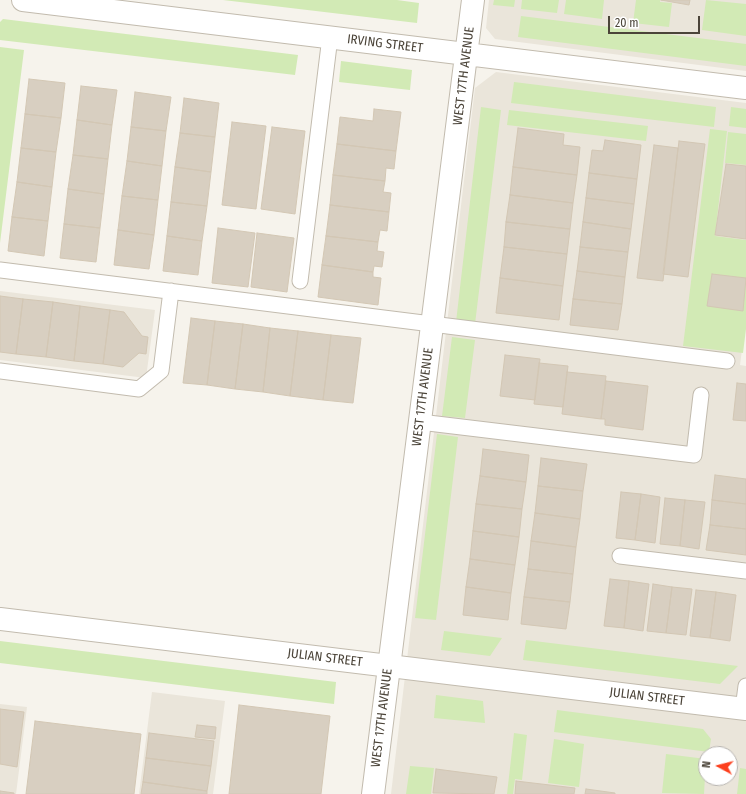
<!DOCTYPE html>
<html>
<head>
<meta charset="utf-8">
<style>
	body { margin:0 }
	#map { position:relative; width:746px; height:794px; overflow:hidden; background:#f6f3ec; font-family:"Fira Sans Condensed",sans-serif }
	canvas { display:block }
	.north { position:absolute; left:698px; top:746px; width:40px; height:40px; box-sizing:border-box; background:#fff; border:1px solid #b7b4b0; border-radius:50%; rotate:277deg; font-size:11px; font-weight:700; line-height:16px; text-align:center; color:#4b4439 }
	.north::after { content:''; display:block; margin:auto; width:14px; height:18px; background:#fc3f1d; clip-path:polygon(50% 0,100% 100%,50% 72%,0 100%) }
	.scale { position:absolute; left:608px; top:16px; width:92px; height:18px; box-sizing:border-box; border:2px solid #4b4439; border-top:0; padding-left:5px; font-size:12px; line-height:14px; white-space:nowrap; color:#4b4439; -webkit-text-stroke:3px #fff; paint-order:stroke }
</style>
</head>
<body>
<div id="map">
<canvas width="746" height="794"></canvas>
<div class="north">N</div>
<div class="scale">20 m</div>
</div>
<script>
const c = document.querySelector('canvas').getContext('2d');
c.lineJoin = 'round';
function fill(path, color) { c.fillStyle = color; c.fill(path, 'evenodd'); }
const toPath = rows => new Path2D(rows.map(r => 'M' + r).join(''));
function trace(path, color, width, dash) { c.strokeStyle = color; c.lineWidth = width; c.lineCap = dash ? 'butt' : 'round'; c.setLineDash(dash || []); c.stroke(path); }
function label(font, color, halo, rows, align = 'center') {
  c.font = font + ' "Fira Sans Condensed",sans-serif'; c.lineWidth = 4; c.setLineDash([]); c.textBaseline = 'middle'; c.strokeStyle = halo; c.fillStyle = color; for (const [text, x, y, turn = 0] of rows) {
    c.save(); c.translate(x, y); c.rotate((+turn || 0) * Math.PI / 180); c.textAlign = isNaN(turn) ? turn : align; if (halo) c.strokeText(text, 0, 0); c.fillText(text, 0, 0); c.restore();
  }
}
fill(toPath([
	[489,0,746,0,746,71,495,39,486,28],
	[496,72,746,103,746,319,740,365,746,366,746,794,391,794,475,88],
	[706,754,730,754,730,778,706,778],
	[0,291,155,310,146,378,0,360],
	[152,692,225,701,213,794,139,794],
	[0,704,27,707,16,794,0,794]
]), '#eae5da');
fill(toPath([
	[223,0,397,0,419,3,417,23],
	[494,0,515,0,514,7,493,5],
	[522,0,559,0,557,13,521,9],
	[566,0,604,0,602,19,564,14],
	[636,0,660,0,660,2,672,3,669,27,633,23],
	[706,0,746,4,746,36,702,30],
	[521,16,746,44,746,66,518,37],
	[3,19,298,55,295,75,0,40,0,22],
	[0,47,24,50,0,243],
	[341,61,412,70,410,90,339,82],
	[514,82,716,107,714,127,511,103],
	[481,107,501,110,475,324,456,322],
	[731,107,746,109,746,128,729,126],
	[509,110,648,126,646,141,507,125],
	[710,129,727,131,715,236,746,240,746,329,743,353,683,346],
	[728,132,746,134,746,165,725,163],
	[452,337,475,340,465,418,442,416],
	[437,434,458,437,436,620,415,618],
	[444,631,502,638,490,656,441,650],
	[526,640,738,666,720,684,523,660],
	[0,641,336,682,334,704,0,663],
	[436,695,483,701,485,723,434,718],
	[557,710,703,729,711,739,709,752,554,732],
	[514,733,527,735,522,780,515,779,513,794,507,794],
	[554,739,584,744,579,787,548,783],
	[666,754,706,759,704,794,662,793],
	[410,766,434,768,431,794,406,794],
	[740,768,746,769,746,794,737,794]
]), '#d2eab5');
const building = toPath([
	[661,0,690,0,689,5,661,0],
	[29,79,65,83,61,118,25,114,29,79],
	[81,86,117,90,112,125,77,120,81,86],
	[135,92,171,97,166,131,131,127,135,92],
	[184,98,219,103,215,137,180,133,184,98],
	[374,109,401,112,396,151,337,144,340,117,373,121,374,109],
	[25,114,61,118,56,152,21,148,25,114],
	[77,120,112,125,108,159,73,155,77,120],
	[232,122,266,126,256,209,222,205,232,122],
	[131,127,166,131,162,166,127,161,131,127],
	[272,127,305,131,295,214,261,209,272,127],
	[518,128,564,134,563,145,580,147,577,175,513,167,518,128],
	[180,133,215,137,211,172,175,167,180,133],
	[605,140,641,145,637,179,589,173,592,150,603,151,605,140],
	[679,141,705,144,688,277,663,274,679,141],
	[337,144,396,151,394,169,386,168,385,181,333,175,337,144],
	[654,145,678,148,663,281,637,278,654,145],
	[21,148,56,152,52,187,17,182,21,148],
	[73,155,108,159,104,194,68,189,73,155],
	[127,161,162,166,158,200,122,196,127,161],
	[726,164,746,166,746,239,715,235,726,164],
	[175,167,211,172,207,206,171,202,175,167],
	[513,167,577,175,573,203,510,195,513,167],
	[589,173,637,179,634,204,586,198,589,173],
	[333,175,385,181,383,192,391,193,389,212,330,205,333,175],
	[17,182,52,187,48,221,12,217,17,182],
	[68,189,104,194,100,228,64,224,68,189],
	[510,195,573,203,570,229,506,222,510,195],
	[122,196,158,200,154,235,118,230,122,196],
	[586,198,634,204,631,229,583,222,586,198],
	[171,202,207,206,202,241,167,236,171,202],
	[330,205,389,212,387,231,380,230,378,242,326,236,330,205],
	[12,217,48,221,44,256,8,251,12,217],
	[506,222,570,229,567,254,504,247,506,222],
	[583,222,631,229,628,252,580,247,583,222],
	[64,224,100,228,96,262,60,258,64,224],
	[218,228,255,233,248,287,212,283,218,228],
	[118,230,154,235,149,269,114,265,118,230],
	[257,233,294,238,287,292,251,287,257,233],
	[167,236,202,241,198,275,163,271,167,236],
	[326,236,378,242,377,251,384,252,382,267,374,266,373,272,322,265,326,236],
	[504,247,567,254,563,286,500,278,504,247],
	[580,247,628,252,625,277,577,271,580,247],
	[322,265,373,272,373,277,381,278,378,305,318,297,322,265],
	[577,271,625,277,622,304,573,299,577,271],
	[712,274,746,278,743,311,707,306,712,274],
	[500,278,563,286,559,320,496,313,500,278],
	[0,296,23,299,16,354,0,352,0,296],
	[23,299,53,302,46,357,16,354,23,299],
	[573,299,622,304,618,330,570,325,573,299],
	[53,302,80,306,74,361,46,357,53,302],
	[80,306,110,310,103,364,74,361,80,306],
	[110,310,124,312,142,336,148,337,146,354,139,353,123,367,103,364,110,310],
	[191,318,215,321,207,385,183,383,191,318],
	[215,321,243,324,235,389,207,385,215,321],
	[243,324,270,328,263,392,235,389,243,324],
	[270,328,298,331,290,396,263,392,270,328],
	[298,331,331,335,323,400,290,396,298,331],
	[331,335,361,338,353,403,323,400,331,335],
	[505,355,540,359,535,400,500,396,505,355],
	[539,363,568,366,563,407,534,404,539,363],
	[567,372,606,376,601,419,562,414,567,372],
	[606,381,648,386,643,430,605,425,605,419,601,419,606,381],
	[737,383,746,384,746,421,733,420,737,383],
	[483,449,529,455,526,482,480,476,483,449],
	[541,458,587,464,583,491,538,486,541,458],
	[715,475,746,479,746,504,712,500,715,475],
	[480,476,526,482,522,509,476,504,480,476],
	[538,486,583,491,580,519,535,513,538,486],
	[621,492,641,494,635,540,616,538,621,492],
	[641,494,660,497,655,543,635,540,641,494],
	[665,498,685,500,680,546,660,544,665,498],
	[685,500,705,502,699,549,680,546,685,500],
	[712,500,746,504,746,529,710,525,712,500],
	[476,504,522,509,519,537,473,531,476,504],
	[535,513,580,519,576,547,531,541,535,513],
	[710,525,746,529,746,555,706,550,710,525],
	[473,531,519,537,515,565,470,559,473,531],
	[531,541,576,547,573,574,528,569,531,541],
	[470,559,515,565,511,593,466,587,470,559],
	[528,569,573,574,570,602,524,597,528,569],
	[610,579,629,581,624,628,604,626,610,579],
	[629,581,649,584,643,631,624,628,629,581],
	[653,584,672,587,666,633,647,631,653,584],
	[466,587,511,593,508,620,463,615,466,587],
	[672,587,692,589,686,635,666,633,672,587],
	[696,590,716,592,710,638,690,636,696,590],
	[716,592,736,595,730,641,710,638,716,592],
	[524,597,570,602,566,629,521,624,524,597],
	[239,705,330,716,321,794,229,794,239,705],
	[0,709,24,712,17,767,0,764,0,709],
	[35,721,141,734,134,794,26,794,35,721],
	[197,725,216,727,215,739,195,737,197,725],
	[149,733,214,741,211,766,146,758,149,733],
	[146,758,211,766,207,791,143,782,146,758],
	[436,769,497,777,494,794,433,793,436,769],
	[516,781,575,788,574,794,515,794,516,781],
	[143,782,207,791,207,794,141,794,143,782],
	[586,789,615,793,615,794,585,794,586,789],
	[0,791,14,793,14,794,0,794,0,791]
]);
fill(building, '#d8cfc1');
trace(building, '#d3c7b4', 1);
const service = toPath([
	[0,270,727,361],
	[300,281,330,37],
	[0,371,139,389,161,371,171,291],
	[420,422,694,455,701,395],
	[620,556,746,571],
	[743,709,746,686]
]);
const minor = toPath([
	[0,619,746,709]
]);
const tertiary = toPath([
	[23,0,746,88],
	[373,794,473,0]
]);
trace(service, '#c2bbae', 17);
trace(minor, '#c2bbae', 24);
trace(tertiary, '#c2bbae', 24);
trace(service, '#fff', 15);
trace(minor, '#fff', 22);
trace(tertiary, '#fff', 22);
label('13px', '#4b4439', '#fff', [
	["IRVING STREET",385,44,7],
	["WEST 17TH AVENUE",464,76,-83],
	["WEST 17TH AVENUE",423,397,-83],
	["JULIAN STREET",325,658,7],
	["JULIAN STREET",647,697,7],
	["WEST 17TH AVENUE",382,718,-83]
]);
</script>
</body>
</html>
